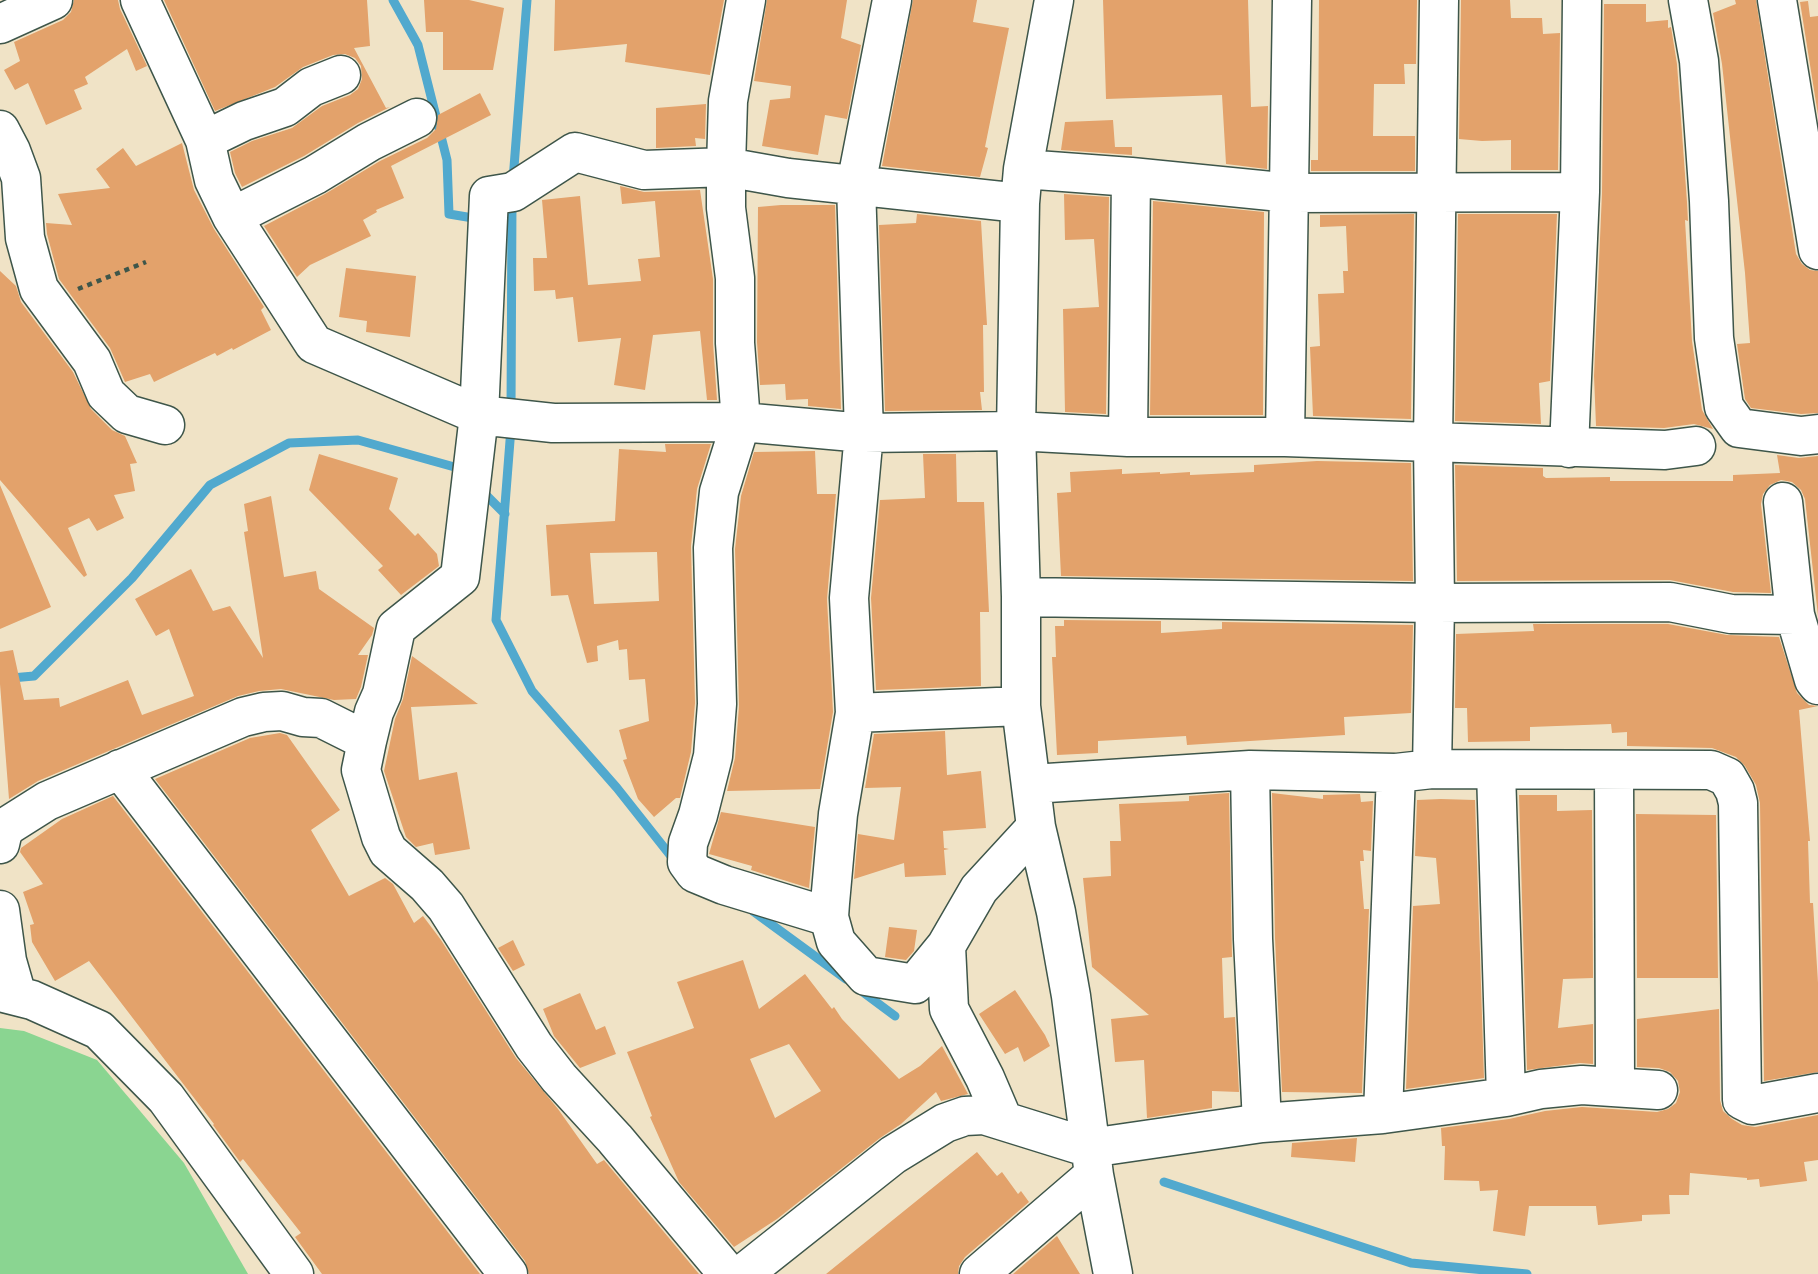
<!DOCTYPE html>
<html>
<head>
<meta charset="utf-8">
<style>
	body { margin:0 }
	canvas { display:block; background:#f0e3c6 }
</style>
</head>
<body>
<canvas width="1818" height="1274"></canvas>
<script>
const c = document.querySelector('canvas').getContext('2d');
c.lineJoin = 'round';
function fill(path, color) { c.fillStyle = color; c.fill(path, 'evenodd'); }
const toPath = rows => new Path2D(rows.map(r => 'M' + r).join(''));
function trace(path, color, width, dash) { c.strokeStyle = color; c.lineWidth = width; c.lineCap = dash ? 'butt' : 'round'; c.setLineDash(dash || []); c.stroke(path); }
fill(toPath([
	[0,1028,24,1031,97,1060,184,1163,248,1274,0,1274]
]), '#8ad591');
trace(toPath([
	[393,0,418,45,447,160,449,214,479,219],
	[513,180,527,0],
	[511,411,512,201],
	[511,428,496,620,532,691,617,788,674,860],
	[482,491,505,514],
	[0,679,34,676,132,578,210,485,289,443,358,440,458,468,462,472],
	[753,911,846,979],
	[860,990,895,1016],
	[1164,1182,1411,1263,1527,1274]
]), '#51a9ce', 9);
fill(toPath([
	[74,0,118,0,120,9,147,66,136,71,127,49,85,77,88,84,74,90,82,109,46,125,28,83,15,90,4,70,20,61,14,42,63,20,71,12],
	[164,0,367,0,370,46,354,48,386,108,390,107,358,123,304,156,242,187,235,173,230,152,252,141,292,128,322,106,350,95,358,89,362,79,361,66,355,58,345,54,333,55,303,67,275,87,215,111],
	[424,0,469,0,504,8,493,70,443,70,443,32,426,32],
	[555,0,724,0,710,75,625,62,627,44,554,51],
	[767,0,847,0,841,38,861,45,847,119,825,115,818,155,762,146,770,100,790,98,791,86,754,81],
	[913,0,977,0,973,22,1009,28,985,147,988,148,980,177,882,166],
	[1103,0,1248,0,1251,107,1268,106,1267,169,1226,164,1222,95,1106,99],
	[1319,0,1417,0,1416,64,1404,64,1405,84,1374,84,1373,136,1415,136,1415,171,1311,171,1311,160,1318,160],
	[1461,0,1510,0,1511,18,1542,18,1543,34,1560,33,1558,170,1511,170,1511,140,1482,141,1459,139],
	[1735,0,1756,0,1796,254,1802,264,1810,270,1818,271,1818,413,1801,414,1751,408,1745,399,1737,344,1750,343,1745,273,1722,64,1713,13,1736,4],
	[1808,1,1810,17,1818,16,1818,115,1800,2],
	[1604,4,1646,4,1646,22,1668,20,1668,28,1671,27,1677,64,1687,202,1688,221,1685,220,1692,341,1702,410,1713,429,1694,424,1664,428,1596,426,1594,376,1602,193],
	[480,93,491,115,391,166,404,198,376,210,377,212,363,220,371,236,310,265,297,277,264,226,325,194,380,161,427,138,436,129,438,115],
	[706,104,705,139,695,138,696,146,656,148,656,108],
	[1113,120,1115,147,1132,147,1132,155,1061,150,1065,122],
	[182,143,194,190,214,229,264,307,261,310,271,330,233,350,232,348,217,356,215,353,154,382,150,374,125,382,110,348,59,279,47,234,46,223,72,225,58,194,110,188,96,169,123,148,136,166],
	[620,186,644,192,700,190,713,279,713,343,717,400,707,400,700,331,653,335,645,390,614,385,621,338,578,342,573,297,556,299,555,290,534,291,533,258,547,258,542,200,580,196,588,285,641,281,638,259,660,257,655,201,622,204],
	[1064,194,1109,197,1106,414,1065,412,1063,309,1099,307,1094,239,1065,240],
	[1153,201,1264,212,1263,415,1150,415],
	[781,205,835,205,841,409,808,406,808,399,786,400,785,384,760,385,757,342,758,207],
	[917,214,981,221,987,325,983,325,984,392,980,392,982,410,885,411,879,225,916,223],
	[1414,214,1411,419,1313,416,1310,347,1320,346,1318,294,1344,293,1343,271,1348,271,1346,226,1320,227,1320,215],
	[1458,214,1557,214,1550,381,1539,383,1541,424,1455,421],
	[346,268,416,276,410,337,366,332,367,321,339,317],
	[0,271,16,286,21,302,73,372,91,409,112,430,125,436,137,463,130,464,135,491,114,495,124,518,97,531,89,518,68,528,87,575,84,577,0,480],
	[665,444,711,444,697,489,691,546,695,703,691,752,680,798,676,798,654,817,638,799,623,760,627,759,619,730,649,721,645,679,629,680,627,649,619,650,618,640,597,646,598,661,587,663,568,595,551,596,546,525,615,521,619,449,666,452],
	[657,552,659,601,594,604,590,553],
	[815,451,817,494,836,494,827,599,833,712,820,789,727,791,735,758,739,706,735,549,741,496,754,452],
	[319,454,398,478,389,509,415,536,418,533,437,554,439,566,401,595,378,570,383,566,309,490],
	[923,454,956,454,957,502,984,502,989,612,980,612,981,686,876,690,871,598,880,500,925,498],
	[1777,455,1799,458,1818,456,1818,616,1805,499,1801,490,1792,482,1781,480,1770,485,1763,494,1761,504,1771,593,1733,592,1670,580,1457,581,1455,465,1543,468,1543,476,1546,478,1610,477,1610,481,1733,481,1733,475,1780,473],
	[1317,461,1411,463,1413,581,1061,576,1057,493,1071,492,1070,472,1122,469,1122,474,1160,472,1160,474,1190,472,1190,475,1254,472,1254,465],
	[0,485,51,607,0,629],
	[271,496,284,577,316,571,319,589,374,628,372,635,358,655,368,655,361,687,356,699,334,700,281,689,259,691,238,696,38,781,9,799,0,684,0,652,13,650,24,700,59,698,60,707,128,680,142,715,194,696,169,629,156,636,135,599,191,569,213,611,230,606,263,658,244,532,248,531,244,504],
	[1064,620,1161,621,1161,633,1222,629,1222,622,1413,625,1411,713,1344,717,1345,735,1187,745,1186,736,1098,741,1098,753,1057,755,1052,657,1056,657,1055,626,1064,626],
	[1533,624,1668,624,1727,635,1779,637,1797,693,1809,705,1818,706,1799,710,1810,841,1808,841,1810,903,1813,903,1818,983,1818,1072,1764,1081,1760,803,1756,785,1745,766,1736,757,1712,748,1627,746,1627,732,1612,733,1611,724,1530,727,1530,741,1468,742,1467,708,1455,708,1456,634,1534,631],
	[412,656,478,704,411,707,419,780,457,772,470,849,435,855,433,843,416,847,406,837,384,771,395,719,403,699],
	[945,731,947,775,981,771,986,828,943,831,944,848,949,849,944,850,946,875,905,877,904,863,854,879,858,834,894,840,901,787,865,788,874,734],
	[280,733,287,735,340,810,311,830,349,896,385,878,393,884,414,923,423,916,441,940,516,1058,558,1109,597,1164,604,1160,699,1274,529,1274,525,1261,155,779,250,738],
	[1229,793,1232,957,1222,958,1224,1018,1235,1017,1239,1092,1212,1091,1212,1108,1147,1118,1144,1060,1115,1062,1111,1019,1149,1015,1092,967,1083,878,1111,876,1110,841,1121,841,1119,804,1189,801,1189,796],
	[1272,793,1323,799,1323,795,1360,794,1361,802,1373,801,1371,851,1363,850,1364,861,1360,861,1364,909,1369,909,1362,1093,1282,1092,1275,938],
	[1519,795,1557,795,1557,811,1592,810,1593,978,1563,979,1558,1028,1593,1024,1593,1064,1580,1063,1527,1070],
	[113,796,480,1274,322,1274,295,1237,301,1233,243,1159,240,1162,213,1125,214,1124,89,961,55,981,32,942,30,925,34,924,23,892,43,884,20,852,21,848,62,819],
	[1441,799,1475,800,1484,1078,1406,1089,1413,906,1440,904,1436,858,1415,856,1417,800],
	[721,812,815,827,809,888,751,870,752,866,709,854],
	[1636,814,1716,815,1718,978,1637,978],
	[889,927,917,930,914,951,906,960,885,957],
	[513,940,525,965,513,971,498,948],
	[743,960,759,1009,805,974,832,1009,834,1007,842,1019,899,1079,920,1066,942,1046,968,1094,941,1101,936,1092,901,1124,880,1138,777,1219,734,1247,679,1182,650,1117,652,1116,627,1052,694,1028,677,982],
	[789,1044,821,1091,775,1118,750,1059],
	[1015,990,1045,1035,1050,1046,1024,1062,1018,1047,1005,1054,979,1014],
	[580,993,596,1030,605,1026,616,1054,580,1068,554,1036,543,1009],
	[1719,1009,1720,1100,1723,1111,1732,1119,1742,1125,1755,1127,1818,1115,1818,1160,1804,1162,1807,1181,1760,1187,1759,1179,1747,1180,1747,1178,1690,1173,1689,1195,1669,1195,1670,1214,1642,1215,1642,1221,1598,1225,1596,1206,1529,1206,1525,1236,1493,1231,1498,1190,1480,1191,1479,1181,1444,1180,1445,1146,1442,1146,1441,1128,1509,1119,1545,1111,1582,1107,1657,1112,1668,1109,1676,1103,1680,1092,1678,1081,1670,1072,1659,1068,1637,1067,1637,1019],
	[1357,1138,1355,1162,1291,1157,1292,1143],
	[977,1152,997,1176,1002,1172,1018,1194,1021,1191,1029,1202,965,1257,959,1266,958,1274,826,1274],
	[1057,1236,1080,1274,1013,1274]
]), '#e3a26b');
const minor = toPath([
	[140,0,205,140,214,180,232,217,314,344,479,415,489,196,513,192,575,152,644,170,726,167,788,178,1020,203],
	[746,0,728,101,726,167,726,208,735,278,735,343,741,422,719,492,713,548,717,704,713,756,698,815,688,843,687,862,695,873,724,885,829,917],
	[892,0,856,185,864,433,849,598,855,713,838,814,830,903,829,917,836,942,866,976,915,984,946,946,979,889,1036,827],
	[1054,0,1023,169,1020,203,1016,431,1021,597,1021,706,1036,827,1056,912,1071,996,1094,1175,1113,1274],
	[1688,0,1699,61,1709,201,1714,338,1724,407,1739,428,1801,436,1818,434],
	[1777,0,1818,250],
	[0,24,53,0],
	[0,130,11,151,21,178,25,238,39,289,92,361,106,394,127,414,165,425],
	[205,140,244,121,285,107,311,87,341,75],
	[1023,169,1131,177,1128,437],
	[1131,177,1291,193,1580,192],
	[232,217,315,175,369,142,417,118],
	[1285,437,1292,0],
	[1569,448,1580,192,1582,0],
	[1783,502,1795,615],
	[1021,597,1435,603,1670,602,1731,614,1795,615,1814,680,1818,685],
	[855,713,1021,706],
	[367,741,361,770,381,837,388,851,427,885,446,907,534,1046,559,1078,615,1139,728,1274],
	[120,769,508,1274],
	[1432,769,1435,603,1433,443,1439,0],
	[1250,770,1253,939,1262,1123],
	[1496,771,1506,1097],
	[1614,771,1615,1086],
	[1032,784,1250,770,1396,773,1432,769,1711,770,1727,777,1735,791,1738,803,1742,1100,1752,1105,1818,1093],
	[0,844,3,831,9,825,47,801,243,717,264,712,282,711,303,717,321,718,367,741,374,712,382,694,396,628,460,577,479,415,553,423,741,422,864,433,1016,431,1128,437,1285,437,1665,450,1696,446],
	[0,910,7,961,17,996],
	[946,946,949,1009,985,1078,1003,1120],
	[0,992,32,1000,99,1030,166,1098,294,1274],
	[1383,1114,1396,773],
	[743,1274,893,1155,945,1123,965,1116,984,1115,1090,1148,1262,1123,1383,1114,1506,1097,1541,1089,1582,1085,1658,1090],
	[979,1274,1094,1175]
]);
trace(minor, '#3e564a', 41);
trace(toPath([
	[78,289,146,262]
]), '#3e564a', 4.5, [5, 5]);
trace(minor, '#fff', 38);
</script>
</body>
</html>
